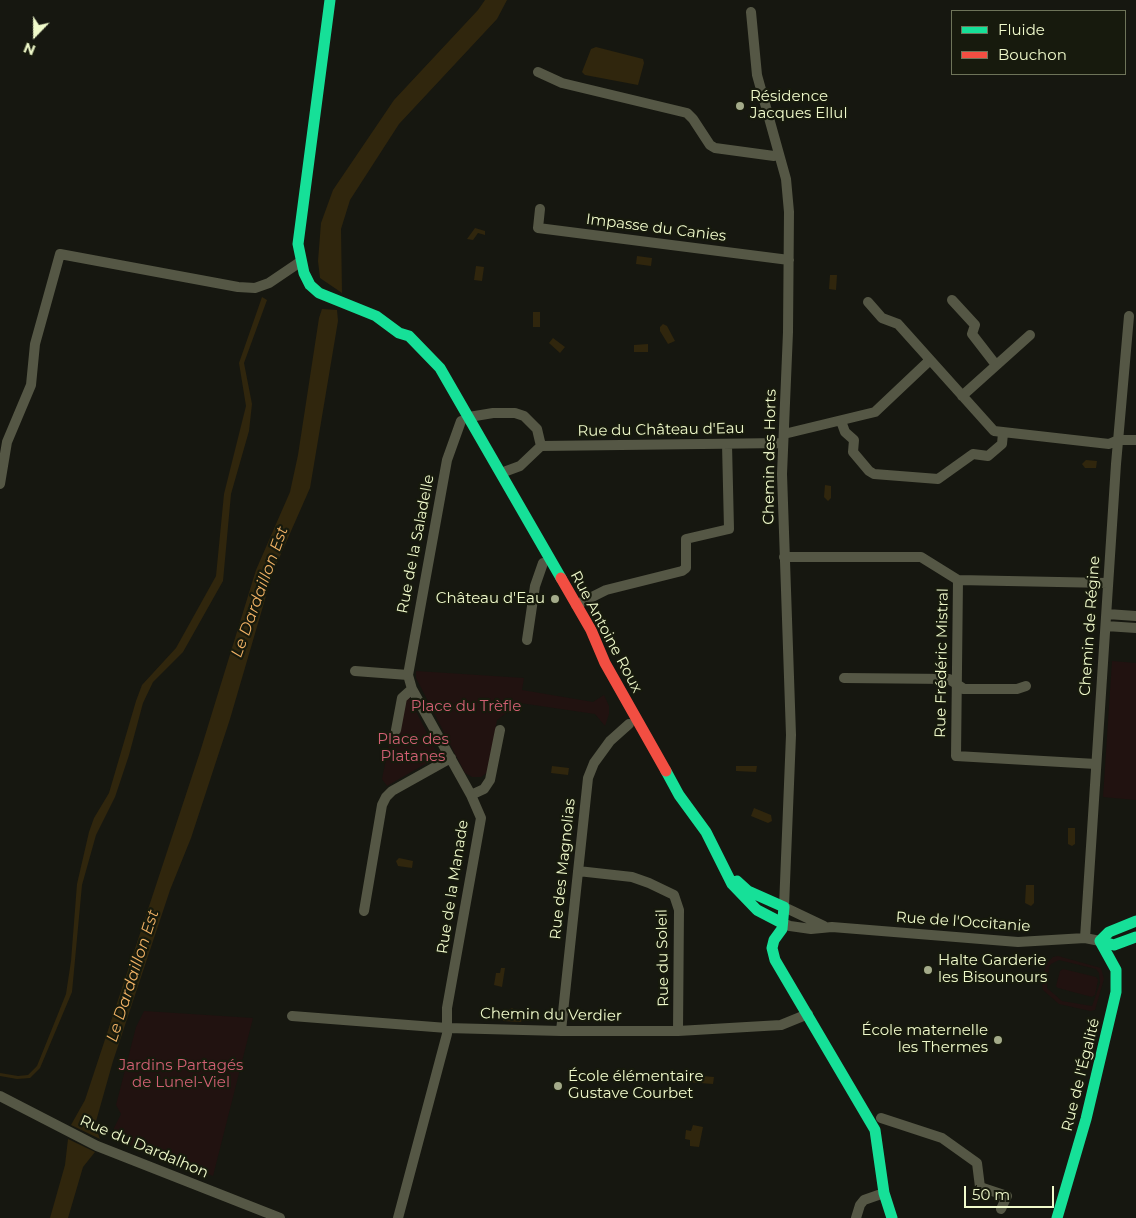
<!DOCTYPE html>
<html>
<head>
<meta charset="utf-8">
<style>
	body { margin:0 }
	#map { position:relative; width:1136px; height:1218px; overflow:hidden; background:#161710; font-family:Montserrat,sans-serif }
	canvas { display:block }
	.legend { position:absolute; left:951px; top:10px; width:175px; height:65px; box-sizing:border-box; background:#171a0d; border:1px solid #6e7459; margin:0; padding:6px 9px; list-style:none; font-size:15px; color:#f0facb }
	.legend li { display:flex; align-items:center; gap:10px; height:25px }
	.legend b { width:25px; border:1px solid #6e7459 }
	.north { position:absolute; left:10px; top:10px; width:50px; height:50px; -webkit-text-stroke:4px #171a0d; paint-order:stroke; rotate:202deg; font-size:14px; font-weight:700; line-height:20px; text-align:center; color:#f0facb }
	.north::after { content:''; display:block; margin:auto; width:18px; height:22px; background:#f0facb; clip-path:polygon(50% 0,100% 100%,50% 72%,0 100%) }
	.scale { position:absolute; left:964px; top:1186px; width:90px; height:22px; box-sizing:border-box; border:2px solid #f0facb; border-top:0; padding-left:6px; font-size:15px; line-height:18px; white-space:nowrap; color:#f0facb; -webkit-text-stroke:4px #171a0d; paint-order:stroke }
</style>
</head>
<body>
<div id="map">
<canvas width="1136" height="1218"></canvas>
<ul class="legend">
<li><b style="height:6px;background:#16e098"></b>Fluide</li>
<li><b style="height:6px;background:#f24e42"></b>Bouchon</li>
</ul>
<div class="north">N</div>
<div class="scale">50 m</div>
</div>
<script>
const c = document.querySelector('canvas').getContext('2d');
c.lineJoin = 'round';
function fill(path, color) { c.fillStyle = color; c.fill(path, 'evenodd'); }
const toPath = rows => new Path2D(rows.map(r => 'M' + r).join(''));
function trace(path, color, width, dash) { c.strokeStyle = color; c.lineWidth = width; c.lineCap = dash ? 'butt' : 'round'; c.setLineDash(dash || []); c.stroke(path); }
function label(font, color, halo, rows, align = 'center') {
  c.font = font + ' Montserrat,sans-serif'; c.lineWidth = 4.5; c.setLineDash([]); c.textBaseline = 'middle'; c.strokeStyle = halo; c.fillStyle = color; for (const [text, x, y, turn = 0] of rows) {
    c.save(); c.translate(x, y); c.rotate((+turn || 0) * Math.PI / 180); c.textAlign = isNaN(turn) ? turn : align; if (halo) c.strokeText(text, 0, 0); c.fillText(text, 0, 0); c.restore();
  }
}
fill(toPath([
	[1112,661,1136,663,1136,800,1103,797],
	[416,671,524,678,522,690,593,702,604,695,609,706,609,714,605,726,595,714,520,703,497,720,488,772,481,777,472,777,465,773,453,750,416,678],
	[409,697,437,753,432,760,387,786,382,779,391,733,399,734,405,702],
	[1058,956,1101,968,1104,979,1095,1010,1090,1011,1059,1004,1043,990,1042,985,1046,964,1053,957],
	[1059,960,1096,969,1099,973,1100,983,1092,1006,1062,1001,1047,988,1049,967,1051,964],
	[1063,969,1096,977,1098,980,1095,995,1092,997,1058,988,1056,986,1060,971],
	[144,1011,253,1018,213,1176,113,1139,114,1128,121,1114,116,1105,136,1027]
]), '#211210');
fill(toPath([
	[485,0,507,0,497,19,399,124,350,200,341,229,342,293,320,278,318,261,321,223,333,190,394,100,478,10],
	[596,47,643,59,644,63,638,85,585,75,582,72,591,49],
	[475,228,485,231,485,235,478,233,473,240,467,239],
	[637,256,652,258,651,266,636,264],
	[476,266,484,267,482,281,474,280],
	[830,275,837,275,836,290,829,289],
	[262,297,267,300,244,363,252,404,249,431,231,494,223,581,183,652,153,682,143,703,129,755,115,797,96,835,82,885,72,992,40,1068,30,1078,17,1079,0,1076,0,1073,18,1076,28,1075,37,1066,66,994,71,961,77,884,89,832,94,818,109,793,136,701,142,685,176,648,216,576,224,494,246,406,239,363],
	[322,309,337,310,338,321,310,488,273,572,230,719,191,838,170,890,113,1061,95,1125,100,1139,71,1125,85,1100,200,752,256,570,290,492,298,455,319,318],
	[533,312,540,312,540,327,533,327],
	[663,324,667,326,675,341,668,344,660,331,660,327],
	[553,338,565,347,560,353,549,343],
	[648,344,648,352,634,352,634,345],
	[1086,460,1097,461,1096,468,1085,468,1082,464],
	[825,485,831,486,831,498,828,501,824,497],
	[552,766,569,768,568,775,551,773],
	[736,766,757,766,756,772,736,771],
	[754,808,771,815,772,821,768,823,751,816],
	[1068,828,1075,828,1075,844,1072,846,1068,844],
	[399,858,413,861,412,868,398,866,396,861],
	[1026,885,1034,885,1034,903,1031,906,1025,903],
	[501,968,505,968,502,987,494,985,496,973,500,973],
	[512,1008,523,1017,521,1022,503,1021,505,1012],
	[689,1075,714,1077,713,1084,688,1082],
	[693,1125,703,1127,699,1147,690,1146,690,1140,685,1139,686,1130,691,1131],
	[68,1139,95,1152,83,1167,68,1218,50,1218,65,1165]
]), '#30260d');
trace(toPath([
	[751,12,757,75,786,179,789,212,788,332,782,474,791,735,784,907,824,926],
	[538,72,562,83,687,113,693,119,710,145,715,148,774,156,778,153],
	[540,209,538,228,789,260],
	[952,300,975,325,972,334,996,365],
	[868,302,882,318,898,324,994,431,1109,444,1118,440,1136,440],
	[962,396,1030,335],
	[469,417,493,413,515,413,524,416,537,429,541,446,520,466,501,473],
	[841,421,845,432,854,440,853,452,869,471,874,474,938,479,973,454,988,456,1002,444,1003,433],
	[784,434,875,412,930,360],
	[541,446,782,443],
	[0,484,7,442,31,385,35,344,60,254,238,287,255,288,269,283,300,262],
	[784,557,921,557,958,580,1108,583],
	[958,580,956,756,1096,764],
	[576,605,606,590,682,571,686,568,686,539,729,529,727,444],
	[1107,614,1136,616],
	[1106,626,1136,628],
	[527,640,535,586,543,563],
	[355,671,408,675],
	[844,678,949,679,964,689,1017,689,1026,686],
	[396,730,402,698,412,689],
	[471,795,484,789,490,780,500,730],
	[578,871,632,877,649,883,674,895,679,910,678,1031],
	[364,911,382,805,386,797,392,791,451,758],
	[782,923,790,926,811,929,832,927,1018,942,1085,938,1100,941],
	[1085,938,1116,464,1129,316],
	[292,1016,447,1028,561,1031,678,1031,781,1025,808,1014],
	[561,1031,588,778,594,763,610,741,629,724],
	[0,1096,97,1146,280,1218],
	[881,1118,942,1138,977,1163,980,1187,1007,1196,1001,1209],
	[398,1218,447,1034,447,1008,481,818,471,795,412,689,408,675,447,460,461,421],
	[856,1218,860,1205,864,1200,884,1193]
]), '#555745', 10);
trace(toPath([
	[330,0,298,244,304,273,310,285,319,293,376,316,399,333,409,336,440,368,561,578],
	[666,771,679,795,706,832,732,884,757,910,782,923],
	[737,881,748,891,784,907,782,929,774,940,772,948,775,960,875,1130,884,1193,892,1218],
	[1100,941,1109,932,1136,921],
	[1100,941,1114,945,1136,937],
	[1057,1218,1086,1119,1116,992,1116,970,1100,941]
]), '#16e098', 11);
trace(toPath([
	[561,578,591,630,605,663,666,771]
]), '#f24e42', 11);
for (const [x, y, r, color] of [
	[740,106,5,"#a4ab8a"],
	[555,599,5,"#a4ab8a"],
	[928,970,5,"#a4ab8a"],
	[998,1040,5,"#a4ab8a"],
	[558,1086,5,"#a4ab8a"]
]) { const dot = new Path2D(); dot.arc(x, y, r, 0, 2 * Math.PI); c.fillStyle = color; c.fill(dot); trace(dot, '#171a0d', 2); }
label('15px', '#f0facb', '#171a0d', [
	["Résidence",750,97],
	["Jacques Ellul",750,114],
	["Château d'Eau",545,599,"right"],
	["Halte Garderie",938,961],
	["les Bisounours",938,978],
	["École maternelle",988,1031,"right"],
	["les Thermes",988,1048,"right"],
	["École élémentaire",568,1077],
	["Gustave Courbet",568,1094]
], 'left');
label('15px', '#f0facb', '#171a0d', [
	["Impasse du Canies",656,228,7],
	["Rue du Château d'Eau",661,430,-1],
	["Chemin des Horts",770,457,-89],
	["Rue de la Saladelle",416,544,-79],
	["Chemin de Régine",1090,626,-86],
	["Rue Antoine Roux",606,632,62],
	["Rue Frédéric Mistral",942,663,-89],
	["Rue des Magnolias",563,869,-84],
	["Rue de la Manade",453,887,-81],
	["Rue de l'Occitanie",963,922,4],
	["Rue du Soleil",663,958,-91],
	["Chemin du Verdier",551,1015,1],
	["Rue de l'Égalité",1081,1075,-76],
	["Rue du Dardalhon",144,1147,23]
]);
label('15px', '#d16073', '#171a0d', [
	["Place du Trèfle",466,707],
	["Place des",413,740],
	["Platanes",413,757],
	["Jardins Partagés",181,1066],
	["de Lunel-Viel",181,1083]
]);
label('italic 16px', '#efb064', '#171a0d', [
	["Le Dardaillon Est",260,592,-70],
	["Le Dardaillon Est",133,976,-72]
]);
</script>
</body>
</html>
